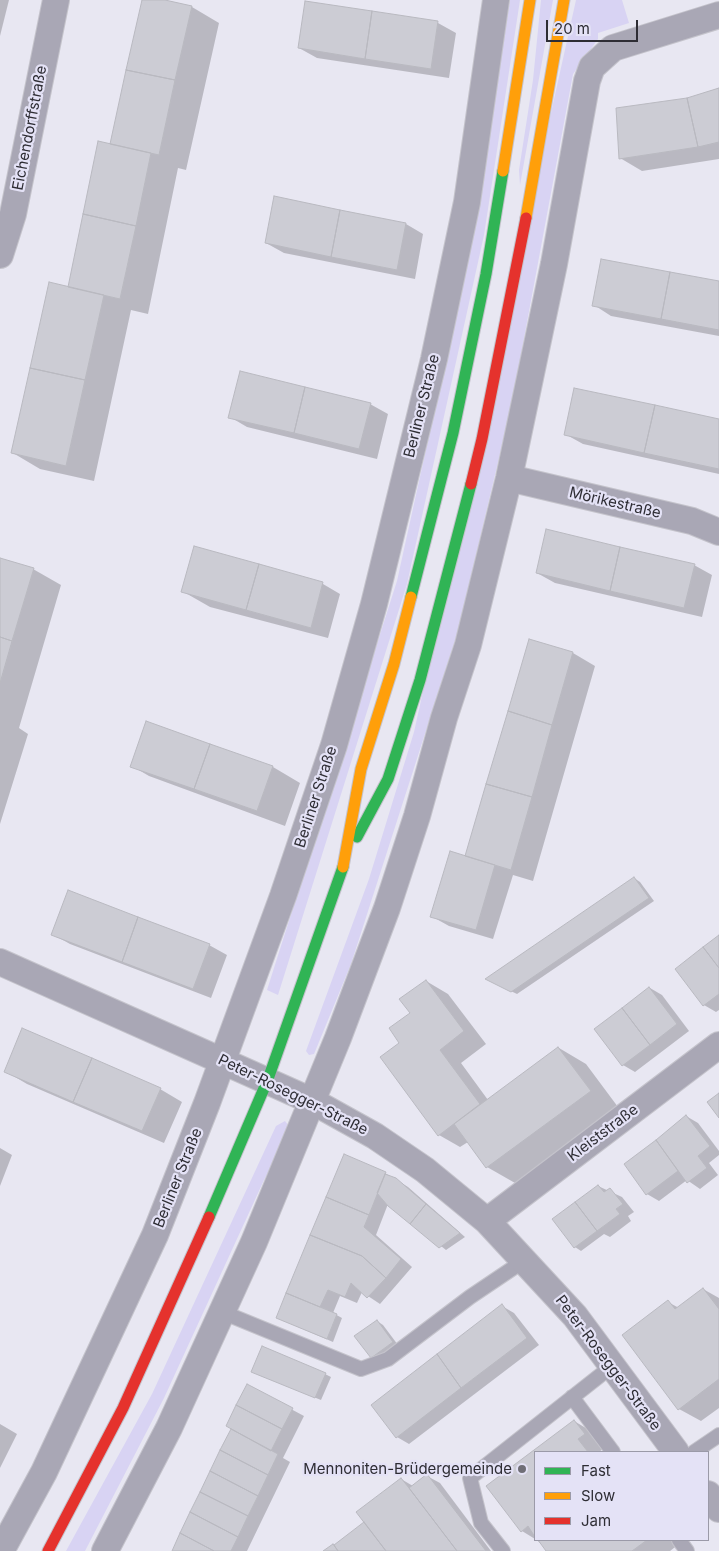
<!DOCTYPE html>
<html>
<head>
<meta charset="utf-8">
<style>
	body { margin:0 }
	#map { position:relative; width:719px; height:1551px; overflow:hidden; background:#e8e7f2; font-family:Inter,sans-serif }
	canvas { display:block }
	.legend { position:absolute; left:534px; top:1451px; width:175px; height:90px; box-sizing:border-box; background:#e4e2f6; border:1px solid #9b9aa8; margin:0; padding:6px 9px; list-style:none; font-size:15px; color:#2e2d34 }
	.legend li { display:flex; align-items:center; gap:10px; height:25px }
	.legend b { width:25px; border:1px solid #9b9aa8 }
	.scale { position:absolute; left:546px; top:20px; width:92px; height:22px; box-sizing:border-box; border:2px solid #2e2d34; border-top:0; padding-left:6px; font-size:15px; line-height:18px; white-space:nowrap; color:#2e2d34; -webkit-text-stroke:4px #e4e2f6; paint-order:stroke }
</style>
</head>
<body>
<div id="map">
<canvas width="719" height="1551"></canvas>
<ul class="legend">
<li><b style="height:6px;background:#30b455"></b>Fast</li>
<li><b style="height:6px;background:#ff9f0a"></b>Slow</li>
<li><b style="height:6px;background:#e5322d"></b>Jam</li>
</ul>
<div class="scale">20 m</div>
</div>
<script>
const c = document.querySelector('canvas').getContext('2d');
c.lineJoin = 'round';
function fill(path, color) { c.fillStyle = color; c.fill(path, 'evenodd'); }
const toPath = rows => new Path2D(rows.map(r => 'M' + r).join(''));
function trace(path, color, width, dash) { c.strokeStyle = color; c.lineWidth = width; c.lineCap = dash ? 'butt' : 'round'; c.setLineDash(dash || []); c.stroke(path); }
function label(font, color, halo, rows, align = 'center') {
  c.font = font + ' Inter,sans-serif'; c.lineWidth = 4.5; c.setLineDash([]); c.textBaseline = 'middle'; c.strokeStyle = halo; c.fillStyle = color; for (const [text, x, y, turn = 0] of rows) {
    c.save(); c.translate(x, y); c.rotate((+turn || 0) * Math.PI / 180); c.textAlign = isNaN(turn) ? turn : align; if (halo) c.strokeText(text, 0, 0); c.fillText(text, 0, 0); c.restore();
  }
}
fill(toPath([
	[510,0,520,0,484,235,407,584,278,995,267,990,397,581,474,232],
	[541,0,553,0,520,185,519,170,533,80],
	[576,0,622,0,629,23,598,33,598,39,573,74,512,403,458,631,351,964,314,1054,309,1055,306,1051,369,879,414,732],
	[285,1121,292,1130,264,1180,164,1398,85,1551,66,1551,152,1394,276,1126]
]), '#d8d3f3');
fill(toPath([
	[0,0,9,0,0,36],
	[143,0,159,0,192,7,219,23,186,170,178,168,148,314,131,310,94,481,40,469,13,453,68,288,111,146],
	[306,2,438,23,456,33,449,78,317,58,299,48],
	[719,88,719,159,642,171,620,158,687,99],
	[275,198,406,224,423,234,415,279,284,253,266,243],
	[719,282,719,336,611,316,594,305],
	[370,404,388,414,377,459,247,427,230,417],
	[719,420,719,474,583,444,565,434],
	[0,559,33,569,61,585,19,728,28,734,0,824],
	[258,565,323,584,340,594,328,638,210,607,182,591],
	[694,565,712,575,702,617,555,583,537,573],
	[530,640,573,653,595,666,533,881,513,875,493,939,449,926,431,916,466,857],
	[147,723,273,767,300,783,285,826,149,776,132,766],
	[634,878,640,882,654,901,517,994,492,982],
	[52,934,209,945,227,955,211,998,70,944],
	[719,937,719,1010,716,1012,704,1005],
	[426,981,448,994,486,1044,461,1063,488,1100,559,1048,586,1064,618,1107,515,1183,487,1167,468,1142,460,1147,439,1135,401,1043],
	[650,988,662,995,689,1031,635,1072,623,1065,596,1030],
	[5,1071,160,1089,182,1102,164,1143,27,1084],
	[686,1116,698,1123,719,1151,719,1155,709,1163,718,1175,700,1189,687,1180,659,1201,647,1194,626,1165,680,1124],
	[0,1148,12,1155,0,1186],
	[385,1173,408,1187,465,1237,446,1250,388,1204,376,1235,412,1267,380,1304,362,1292,357,1303,340,1296,333,1313,342,1318,333,1342,277,1318,287,1293],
	[598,1186,622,1197,634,1212,628,1216,631,1221,610,1237,604,1234,581,1251,575,1247,554,1220],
	[703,1289,719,1298,719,1408,701,1421,679,1409,668,1302,679,1308],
	[502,1306,514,1313,539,1345,409,1444,397,1437],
	[377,1321,383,1325,398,1345,378,1361,372,1357,356,1337],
	[325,1374,331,1377,321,1400,259,1375],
	[248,1386,304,1416,283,1458,290,1462,247,1551,173,1551,232,1429],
	[574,1421,596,1434,606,1447,599,1452,535,1452,535,1539,522,1531,488,1487],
	[0,1424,17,1434,0,1468],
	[427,1476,440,1483,491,1551,327,1551,366,1522,401,1479,413,1486],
	[537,1540,676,1540,679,1544,670,1551,548,1551]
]), '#0003');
const building = toPath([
	[142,0,165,0,192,6,175,80,126,70,142,0],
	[305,1,372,11,365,59,298,48,305,1],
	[372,11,438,21,431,69,365,59,372,11],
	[126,70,175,80,159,155,110,144,126,70],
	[719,88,719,142,698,147,687,98,719,88],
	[687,98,698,147,619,159,616,108,687,98],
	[98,141,151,153,136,226,83,214,98,141],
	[274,196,340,210,331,257,265,243,274,196],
	[340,210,406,223,397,270,331,257,340,210],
	[83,214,136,226,120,299,68,287,83,214],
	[601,259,670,272,661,319,592,306,601,259],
	[670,272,719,281,719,330,661,319,670,272],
	[49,282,104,295,85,380,30,368,49,282],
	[30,368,85,380,66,466,11,453,30,368],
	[240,371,305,387,294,433,228,418,240,371],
	[305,387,371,403,359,449,294,433,305,387],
	[574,388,655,405,644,453,564,435,574,388],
	[655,405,719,419,719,469,644,453,655,405],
	[546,529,620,547,610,591,536,573,546,529],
	[194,546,259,564,246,610,181,592,194,546],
	[620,547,695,564,684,608,610,591,620,547],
	[0,558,34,568,12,641,0,637,0,558],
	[259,564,323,582,311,628,246,610,259,564],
	[0,637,12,641,0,683,0,637],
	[529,639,573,652,552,725,508,711,529,639],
	[508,711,552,725,532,797,486,784,508,711],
	[146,721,210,744,194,789,130,767,146,721],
	[210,744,273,766,257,811,194,789,210,744],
	[486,784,532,797,511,870,465,856,486,784],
	[450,851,495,865,476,930,430,917,450,851],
	[634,877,649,898,511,992,485,979,634,877],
	[68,890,138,917,122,962,51,935,68,890],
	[138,917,210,944,193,989,122,962,138,917],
	[719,935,719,968,703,947,719,935],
	[703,947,719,968,719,994,703,1006,675,969,703,947],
	[426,980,464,1031,440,1050,480,1104,438,1136,380,1057,399,1043,389,1028,410,1013,399,999,426,980],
	[649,987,677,1024,650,1045,622,1008,649,987],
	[622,1008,650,1045,622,1066,594,1029,622,1008],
	[22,1028,92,1058,73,1102,4,1072,22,1028],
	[558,1047,591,1091,486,1168,454,1124,558,1047],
	[92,1058,161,1088,142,1131,73,1102,92,1058],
	[719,1093,719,1118,707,1102,719,1093],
	[686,1115,710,1146,698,1156,707,1168,687,1183,656,1140,686,1115],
	[656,1140,678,1171,646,1195,624,1164,656,1140],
	[344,1154,386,1172,369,1215,326,1197,344,1154],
	[385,1174,396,1178,426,1204,410,1224,388,1206,377,1193,385,1174],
	[598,1185,604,1192,610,1188,623,1204,616,1209,620,1214,597,1231,575,1202,598,1185],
	[326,1197,369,1215,364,1227,401,1259,386,1278,362,1256,310,1235,326,1197],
	[575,1202,597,1231,574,1248,552,1219,575,1202],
	[426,1204,460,1233,439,1248,410,1224,426,1204],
	[310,1235,362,1256,386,1278,367,1298,351,1283,345,1297,328,1290,320,1307,286,1293,310,1235],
	[703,1288,719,1309,719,1379,678,1410,622,1335,668,1300,675,1309,703,1288],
	[286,1293,337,1314,327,1339,276,1318,286,1293],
	[502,1304,527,1338,461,1388,437,1354,502,1304],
	[377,1320,393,1342,371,1358,354,1336,377,1320],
	[262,1346,326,1373,315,1398,251,1372,262,1346],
	[437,1354,461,1388,396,1438,371,1405,437,1354],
	[247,1384,293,1408,282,1429,236,1405,247,1384],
	[236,1405,282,1429,271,1451,226,1426,236,1405],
	[574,1420,585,1434,578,1439,588,1452,535,1452,535,1537,528,1526,521,1532,486,1486,574,1420],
	[231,1429,278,1454,268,1475,220,1450,231,1429],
	[220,1450,268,1475,258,1496,210,1471,220,1450],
	[210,1471,258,1496,248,1516,200,1492,210,1471],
	[427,1474,486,1551,457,1551,409,1488,427,1474],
	[401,1478,409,1488,457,1551,386,1551,356,1512,401,1478],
	[200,1492,248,1516,238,1537,190,1512,200,1492],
	[190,1512,238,1537,231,1551,214,1551,180,1533,190,1512],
	[364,1522,386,1551,338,1551,334,1545,364,1522],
	[180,1533,214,1551,172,1551,180,1533],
	[538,1540,647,1540,632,1551,546,1551,538,1540],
	[333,1544,338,1551,323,1551,333,1544]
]);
fill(building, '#ccccd4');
trace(building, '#b9b9c0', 1);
const lane = toPath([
	[222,1312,361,1369,388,1359,470,1297,525,1260],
	[572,1397,613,1452],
	[694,1452,719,1435],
	[679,1540,687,1551],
	[503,1551,481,1523,470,1478,612,1366]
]);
const street = toPath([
	[0,255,13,214,56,0],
	[509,478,692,521,719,532],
	[0,962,312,1101,375,1136,425,1170,487,1221,575,1316,676,1452],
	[487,1221,719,1045],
	[708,1494,719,1509],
	[1,1551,44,1472,155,1235,207,1103,283,896,334,745,374,604,434,359,467,202,496,0],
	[105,1551,169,1428,254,1242,338,1038,387,908,417,816,444,718,468,645,509,478,554,264,587,81,592,67,613,48,719,15]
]);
const fast = toPath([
	[411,597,453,433,486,274,503,171],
	[357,837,388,779,420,680,471,484],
	[209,1217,268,1079,343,867]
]);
const slow = toPath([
	[503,171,530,0],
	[526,218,564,0],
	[343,867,361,769,394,664,411,597]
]);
const jam = toPath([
	[471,484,482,439,526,218],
	[48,1551,123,1408,209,1217]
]);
trace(lane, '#c4c3cb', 16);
trace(street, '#c4c3cb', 28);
trace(fast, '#c4c3cb', 13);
trace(slow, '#c4c3cb', 13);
trace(jam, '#c4c3cb', 13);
trace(lane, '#a9a7b5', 14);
trace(street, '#a9a7b5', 26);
trace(fast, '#30b455', 11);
trace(slow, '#ff9f0a', 11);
trace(jam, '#e5322d', 11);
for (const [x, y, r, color] of [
	[522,1469,5,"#6f6e76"]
]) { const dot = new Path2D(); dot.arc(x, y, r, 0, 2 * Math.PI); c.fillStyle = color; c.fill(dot); trace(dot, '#e4e2f6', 2); }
label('15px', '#2e2d34', '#e4e2f6', [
	["Eichendorffstraße",30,128,-79],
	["Berliner Straße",422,406,-76],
	["Mörikestraße",615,503,13],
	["Berliner Straße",316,797,-72],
	["Peter-Rosegger-Straße",293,1095,26],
	["Kleiststraße",603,1133,-37],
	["Berliner Straße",178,1178,-68],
	["Peter-Rosegger-Straße",608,1363,53]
]);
label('15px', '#2e2d34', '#e4e2f6', [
	["Mennoniten-Brüdergemeinde",512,1469]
], 'right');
</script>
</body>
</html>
